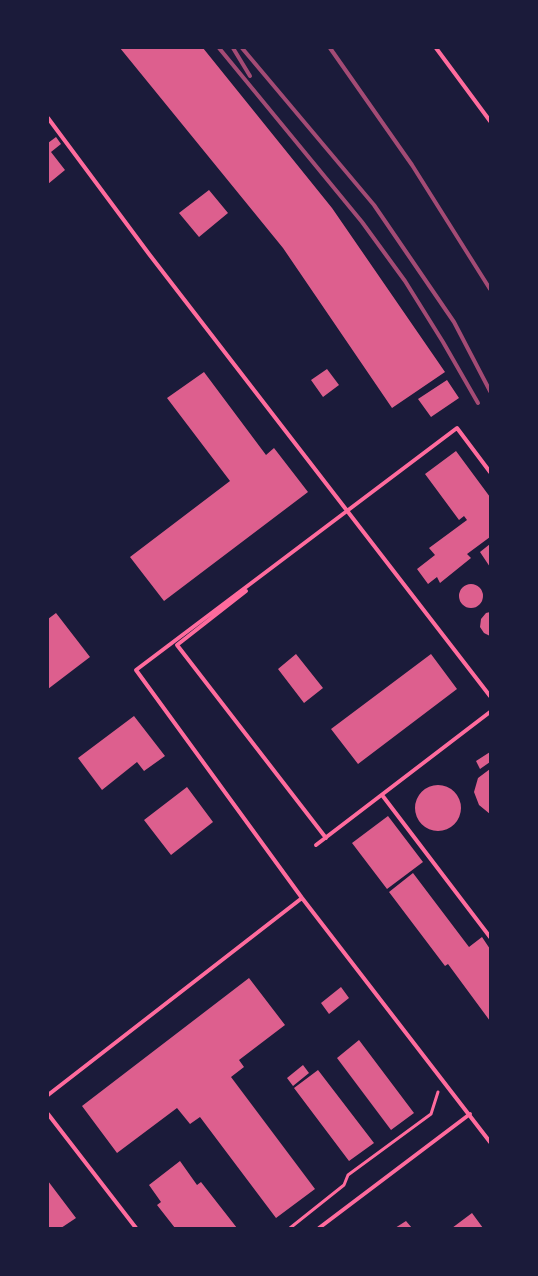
<!DOCTYPE html>
<html>
<head>
<meta charset="utf-8">
<style>
	body { margin:0 }
	#map { position:relative; width:538px; height:1276px; overflow:hidden; background:#1b1b3a; font-family:Helvetica,sans-serif }
	canvas { display:block }
	.frame { position:absolute; inset:0; border:49px solid #1b1b3a; pointer-events:none }
</style>
</head>
<body>
<div id="map">
<canvas width="538" height="1276"></canvas>
<div class="frame"></div>
</div>
<script>
const c = document.querySelector('canvas').getContext('2d');
c.lineJoin = 'round';
function fill(path, color) { c.fillStyle = color; c.fill(path, 'evenodd'); }
const toPath = rows => new Path2D(rows.map(r => 'M' + r).join(''));
function trace(path, color, width, dash) { c.strokeStyle = color; c.lineWidth = width; c.lineCap = dash ? 'butt' : 'round'; c.setLineDash(dash || []); c.stroke(path); }
fill(toPath([
	[120,48,203,48,332,208,445,372,392,408,283,248],
	[56,137,61,144,51,152,65,170,48,184,48,143],
	[209,190,228,213,199,237,179,213],
	[327,369,339,385,323,397,311,380],
	[204,372,266,455,274,448,308,492,164,601,130,557,230,481,167,398],
	[447,380,459,398,431,417,418,399],
	[456,451,490,497,490,537,467,554,471,558,440,583,437,577,428,584,417,569,435,555,429,548,467,520,464,516,459,520,425,474],
	[490,544,490,567,480,552],
	'459 596a12 12 0 1 1 24 0a12 12 0 1 1-24 0Z',
	[490,612,490,636,484,633,480,627,481,619,486,613],
	[56,613,90,657,48,689,48,619],
	[296,654,323,688,304,703,278,669],
	[431,654,457,689,358,764,331,729],
	[134,716,165,756,144,771,137,762,102,790,78,758],
	[490,752,490,762,480,769,476,761],
	[490,769,490,814,479,805,474,792,478,778],
	'415 808a23 23 0 1 1 46 0a23 23 0 1 1-46 0Z',
	[187,787,213,822,171,855,144,820],
	[388,816,423,862,387,889,352,843],
	[413,873,469,947,482,937,490,949,490,1021,448,964,445,966,389,892],
	[249,978,285,1025,239,1060,244,1067,231,1077,315,1189,276,1218,200,1117,190,1124,177,1108,117,1153,82,1106],
	[341,987,349,998,329,1014,321,1003],
	[359,1040,414,1113,391,1130,337,1058],
	[303,1065,309,1073,293,1086,287,1078],
	[318,1070,374,1143,349,1161,294,1088],
	[180,1161,197,1185,201,1182,237,1228,175,1228,157,1205,161,1202,149,1185],
	[48,1181,76,1218,61,1228,48,1228],
	[472,1213,483,1228,452,1228],
	[406,1221,412,1228,395,1228]
]), '#dd5f8e');
trace(toPath([
	[290,1228,344,1185,348,1175,431,1114,438,1092]
]), '#ff6b9d', 3);
trace(toPath([
	[436,48,490,121],
	[48,118,149,254,490,696],
	[490,472,457,428,136,670,302,898,490,1142],
	[246,591,177,645,326,838],
	[382,795,490,937],
	[316,845,490,712],
	[48,1095,302,898],
	[48,1114,136,1228],
	[319,1228,470,1114]
]), '#ff6b9d', 4);
trace(toPath([
	[219,48,362,222,405,281,443,342,478,403],
	[233,48,250,76],
	[242,48,374,205,454,322,490,391],
	[330,48,412,165,490,289]
]), '#a44b75', 4);
</script>
</body>
</html>
